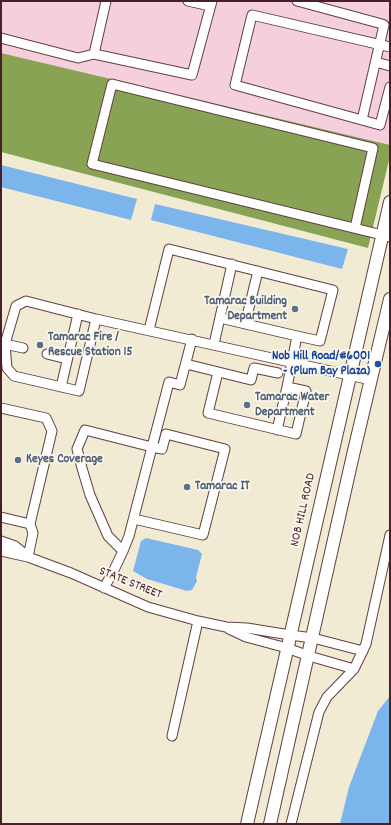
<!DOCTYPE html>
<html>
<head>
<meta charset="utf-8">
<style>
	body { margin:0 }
	#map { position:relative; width:391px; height:825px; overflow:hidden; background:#f1ebd3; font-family:Dekko,sans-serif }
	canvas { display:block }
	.frame { position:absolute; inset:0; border:2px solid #4a1f2b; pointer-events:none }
</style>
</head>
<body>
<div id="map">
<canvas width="391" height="825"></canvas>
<div class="frame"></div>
</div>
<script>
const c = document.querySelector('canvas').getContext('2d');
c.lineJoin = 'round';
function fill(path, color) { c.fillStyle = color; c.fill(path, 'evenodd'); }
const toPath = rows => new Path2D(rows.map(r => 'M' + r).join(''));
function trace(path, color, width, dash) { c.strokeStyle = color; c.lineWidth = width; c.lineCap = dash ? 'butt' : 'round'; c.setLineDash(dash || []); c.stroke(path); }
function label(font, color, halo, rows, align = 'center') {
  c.font = font + ' Dekko,sans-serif'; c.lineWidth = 3.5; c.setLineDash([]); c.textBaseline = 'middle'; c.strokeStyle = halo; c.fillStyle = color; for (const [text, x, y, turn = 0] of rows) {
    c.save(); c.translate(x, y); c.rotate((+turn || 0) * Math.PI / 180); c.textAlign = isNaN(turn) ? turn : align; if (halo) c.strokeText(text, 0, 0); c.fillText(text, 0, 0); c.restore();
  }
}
fill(toPath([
	[1,1,390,1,390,145,1,53]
]), '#f5cfdb');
fill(toPath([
	[1,53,390,145,390,156,368,248,1,152]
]), '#89a355');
fill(toPath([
	[1,165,137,199,131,220,1,187],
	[155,204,348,249,342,269,151,220],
	[146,538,198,550,202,554,196,577,197,581,192,590,187,591,147,579,133,571,141,541],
	[390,696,390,824,340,824,349,787,378,711]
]), '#7cb4ec');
const minor = toPath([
	[188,1,210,6],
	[297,1,382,24,384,25,362,120],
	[1,38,78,58,94,54,106,1],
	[390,47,252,15,235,85,380,125,390,87],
	[94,54,192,75,212,1],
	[376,62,390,66],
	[355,228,373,148,112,84,92,164,390,237],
	[220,318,297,336],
	[245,324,258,271],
	[149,330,169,249,333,290,320,341,297,336,287,387,306,391,296,434,208,413,218,372],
	[1,343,5,344,16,306,26,301,96,319,371,380],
	[214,344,232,264],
	[23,348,5,344,7,368,14,376,79,391,96,319],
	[47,354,67,359],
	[186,364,251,380,254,368,278,373],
	[61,387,78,314],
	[1,408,46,418,52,431,30,524,33,533,28,557],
	[277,430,287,387],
	[1,517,30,524],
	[134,519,203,535,225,449,166,434,162,449,152,447,169,382,180,385,192,339],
	[1,541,15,546,27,556],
	[1,551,28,557,71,573,148,607,198,621,226,627,247,628,290,635,313,638,363,651],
	[104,588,114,570,123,551,129,536,152,447,85,430,77,449,82,468,90,495,108,536,123,551],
	[229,629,246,637,287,648,309,656,354,669],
	[172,736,198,621],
	[291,824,319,712,327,697,354,669,366,644,390,535]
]);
const major = toPath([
	[247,824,390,202],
	[270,824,353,455,390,299]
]);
trace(minor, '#633e44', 11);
trace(major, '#633e44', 14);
trace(minor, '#fff', 9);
trace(major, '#fff', 12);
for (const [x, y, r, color] of [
	[295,309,4,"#5c6f8a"],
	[40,345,4,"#5c6f8a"],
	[378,364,4,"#1a4fb4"],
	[247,405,4,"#5c6f8a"],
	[18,460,4,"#5c6f8a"],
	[187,487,4,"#5c6f8a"]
]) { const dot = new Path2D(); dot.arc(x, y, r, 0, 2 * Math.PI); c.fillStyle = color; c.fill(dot); trace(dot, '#fbf7ec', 1.5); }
label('bold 13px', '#4e5e75', '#fbf7ec', [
	["Tamarac Building",287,302,"right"],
	["Department",287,317,"right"],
	["Tamarac Fire /",48,338],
	["Rescue Station 15",48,353],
	["Tamarac Water",255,398],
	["Department",255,413],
	["Keyes Coverage",26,460],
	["Tamarac IT",195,487]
], 'left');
label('bold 13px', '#164399', '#fbf7ec', [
	["Nob Hill Road/#6001",370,357],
	["- (Plum Bay Plaza)",370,372]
], 'right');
label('13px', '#4a1f2b', '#fbf7ec', [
	["NOB HILL ROAD",304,510,-77],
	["STATE STREET",130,584,22]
]);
</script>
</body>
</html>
